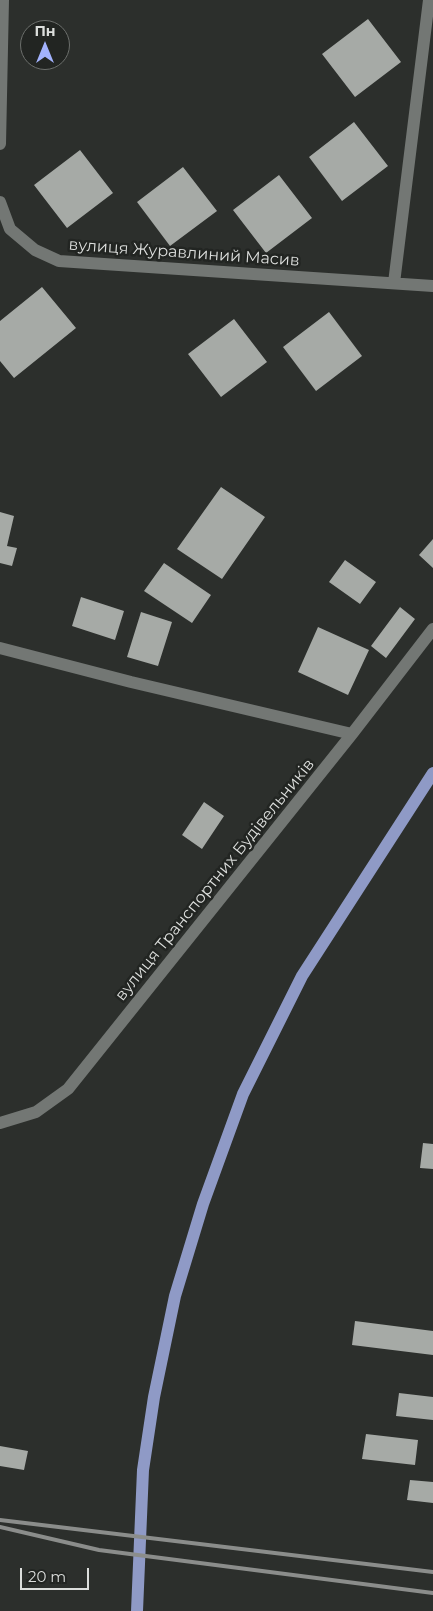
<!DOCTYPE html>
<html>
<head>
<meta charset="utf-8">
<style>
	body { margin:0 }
	#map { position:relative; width:433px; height:1611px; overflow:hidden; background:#2c2f2c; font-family:Montserrat,sans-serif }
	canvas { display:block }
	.north { position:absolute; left:20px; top:20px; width:50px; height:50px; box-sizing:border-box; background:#222522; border:1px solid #6c6f6c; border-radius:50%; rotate:0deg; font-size:14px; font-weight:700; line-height:20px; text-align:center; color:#dcdedc }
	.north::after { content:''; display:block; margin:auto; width:18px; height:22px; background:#a2b2fd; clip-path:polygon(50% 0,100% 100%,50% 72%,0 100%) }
	.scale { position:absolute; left:20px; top:1568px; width:69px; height:22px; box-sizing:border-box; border:2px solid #dcdedc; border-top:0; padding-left:6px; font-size:15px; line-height:18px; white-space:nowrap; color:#dcdedc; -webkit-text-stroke:4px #222522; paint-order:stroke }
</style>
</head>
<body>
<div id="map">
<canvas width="433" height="1611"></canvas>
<div class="north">Пн</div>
<div class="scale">20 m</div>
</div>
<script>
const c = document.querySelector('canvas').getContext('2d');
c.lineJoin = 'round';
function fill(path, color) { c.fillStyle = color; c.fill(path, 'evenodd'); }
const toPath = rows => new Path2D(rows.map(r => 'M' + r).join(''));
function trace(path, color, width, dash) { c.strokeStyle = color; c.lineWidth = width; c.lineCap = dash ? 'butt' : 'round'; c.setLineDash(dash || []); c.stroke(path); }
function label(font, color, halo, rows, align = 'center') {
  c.font = font + ' Montserrat,sans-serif'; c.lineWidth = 5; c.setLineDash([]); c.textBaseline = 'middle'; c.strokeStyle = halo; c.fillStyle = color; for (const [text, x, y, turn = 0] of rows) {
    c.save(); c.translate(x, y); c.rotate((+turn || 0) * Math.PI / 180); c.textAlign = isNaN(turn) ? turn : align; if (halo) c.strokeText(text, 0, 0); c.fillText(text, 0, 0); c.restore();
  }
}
fill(toPath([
	[368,19,401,62,355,97,322,54],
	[354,122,388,166,342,201,309,157],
	[80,150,113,193,67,228,34,185],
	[183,167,217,211,170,246,137,202],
	[279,175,312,218,266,253,233,210],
	[42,287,76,328,14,378,0,361,0,321],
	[329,312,362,356,316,391,283,347],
	[234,319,267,362,221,397,188,354],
	[221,487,265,517,222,579,177,549],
	[0,512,14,516,7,546,17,548,12,566,0,563],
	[433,539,433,568,419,555],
	[345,560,376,582,360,604,329,582],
	[164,563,211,595,192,623,144,591],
	[81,597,124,611,115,640,72,626],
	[400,607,415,619,386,658,371,646],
	[141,612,172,622,158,666,127,657],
	[318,627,369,650,348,695,298,672],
	[204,802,224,816,202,849,182,835],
	[423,1143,433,1144,433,1169,420,1168],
	[355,1321,433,1331,433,1355,352,1345],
	[399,1393,433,1397,433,1420,396,1416],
	[366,1434,418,1440,415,1465,362,1459],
	[0,1446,28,1451,24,1470,0,1466],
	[410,1480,433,1482,433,1503,407,1500]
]), '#a6aaa6');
trace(toPath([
	[0,144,3,0],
	[0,202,10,229,35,250,59,261,433,286],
	[394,283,429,0],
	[0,648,131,682,352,734],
	[0,1123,36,1112,68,1089,352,734,433,629]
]), '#737774', 12);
trace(toPath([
	[137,1611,143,1470,154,1397,175,1296,203,1204,243,1094,302,976,433,773]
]), '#8f9ac6', 12);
trace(toPath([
	[0,1520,433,1572],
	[0,1527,99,1550,433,1593]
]), '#8b8d8b', 4);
label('16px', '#dcdedc', '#222522', [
	["вулиця Журавлиний Масив",184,253,4],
	["вулиця Транспортних Будівельників",215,880,-51]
]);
</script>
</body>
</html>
